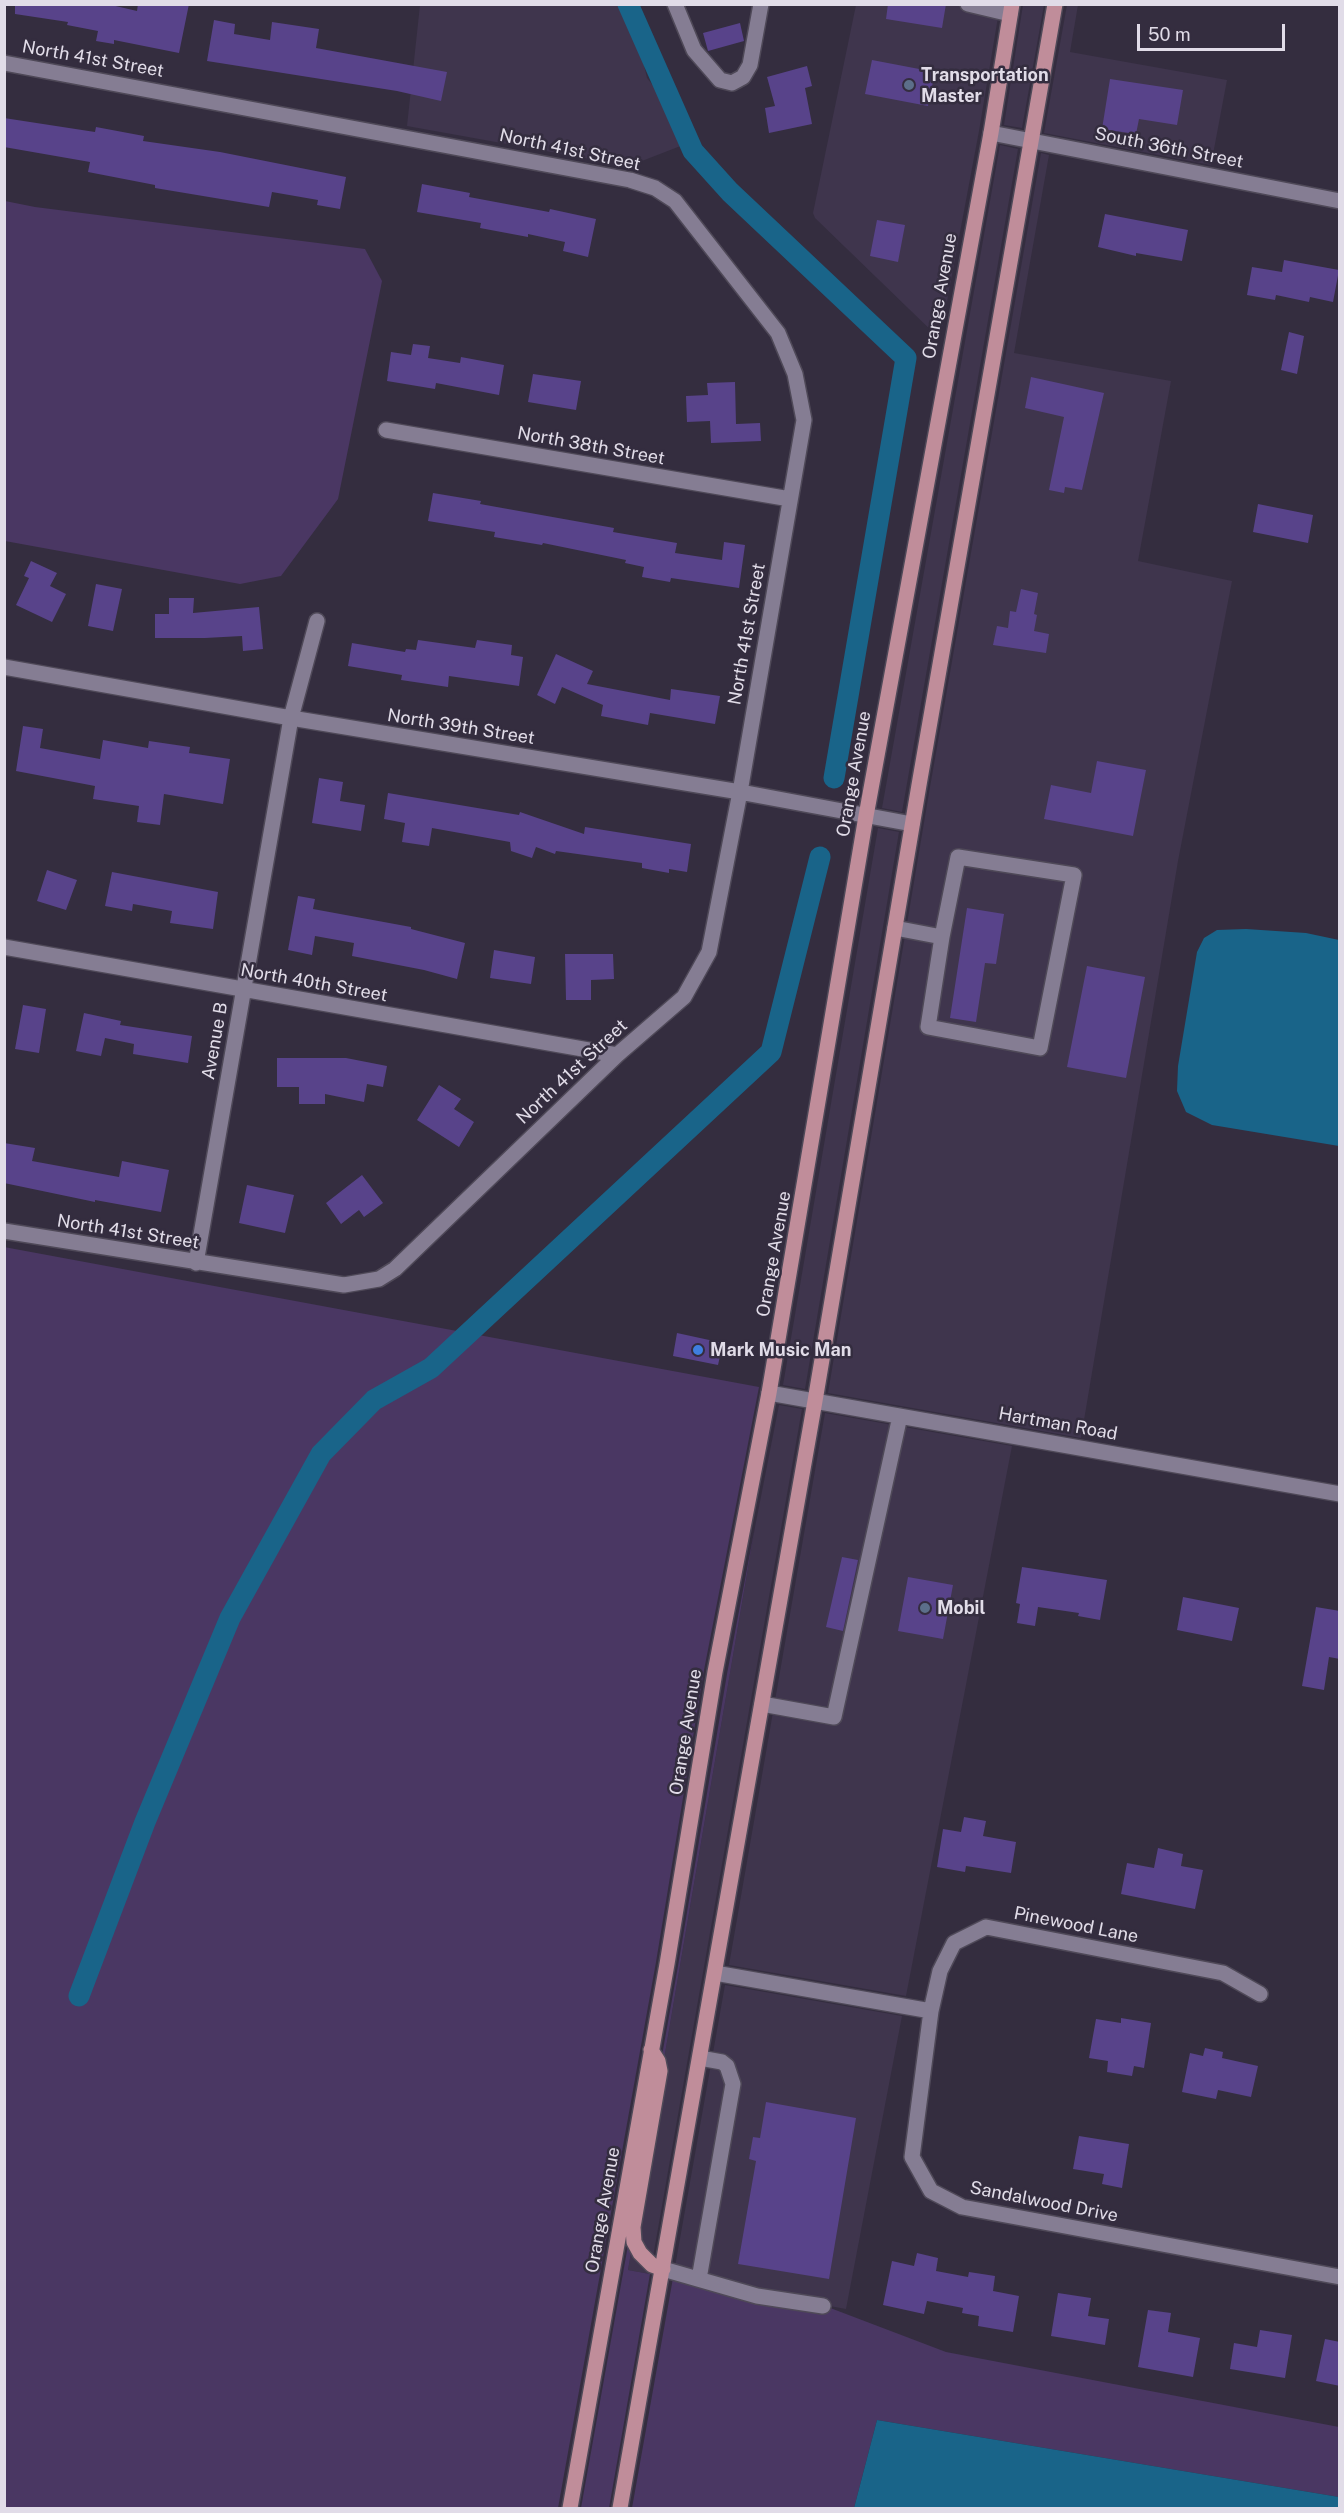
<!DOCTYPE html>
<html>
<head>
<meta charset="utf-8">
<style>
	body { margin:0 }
	#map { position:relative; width:1344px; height:2513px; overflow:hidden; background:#342d3f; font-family:"Public Sans",sans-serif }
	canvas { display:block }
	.frame { position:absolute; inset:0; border:6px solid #e1dce8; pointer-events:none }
	.scale { position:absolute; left:1137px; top:24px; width:148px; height:27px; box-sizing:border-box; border:3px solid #e1dce8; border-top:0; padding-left:8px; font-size:18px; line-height:21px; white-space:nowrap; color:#e1dce8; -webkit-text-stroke:4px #342d3f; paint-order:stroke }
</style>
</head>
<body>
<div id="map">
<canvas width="1344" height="2513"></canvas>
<div class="frame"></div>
<div class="scale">50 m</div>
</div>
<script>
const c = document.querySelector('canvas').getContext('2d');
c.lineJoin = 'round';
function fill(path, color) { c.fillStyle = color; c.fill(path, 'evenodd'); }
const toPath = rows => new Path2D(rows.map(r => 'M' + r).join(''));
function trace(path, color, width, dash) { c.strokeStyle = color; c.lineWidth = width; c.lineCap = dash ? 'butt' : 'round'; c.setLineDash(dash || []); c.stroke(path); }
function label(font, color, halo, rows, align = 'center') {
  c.font = font + ' "Public Sans",sans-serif'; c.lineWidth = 5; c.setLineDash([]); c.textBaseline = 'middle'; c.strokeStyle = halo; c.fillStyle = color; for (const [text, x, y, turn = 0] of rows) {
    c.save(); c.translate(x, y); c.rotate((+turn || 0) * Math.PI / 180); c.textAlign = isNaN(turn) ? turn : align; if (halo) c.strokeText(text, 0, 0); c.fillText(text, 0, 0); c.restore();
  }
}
fill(toPath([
	[420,5,630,5,647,78,696,140,629,166,407,126],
	[856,5,1000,5,979,131,940,339,815,218,813,213],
	[1023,5,1044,5,1022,128,1004,125],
	[1067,5,1078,5,1070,52,1227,80,1211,165,1044,133],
	[1000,145,1018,149,902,812,882,808],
	[1041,153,1049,155,1014,353,1171,381,1138,561,1232,581,1178,861,1081,1438,828,1393,930,787],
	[878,828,899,832,805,1389,783,1385],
	[779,1405,802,1409,650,2274,628,2270,755,1527],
	[825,1413,1012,1446,906,1996,729,1965],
	[725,1985,902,2016,846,2309,673,2278]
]), '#3f354d');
fill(toPath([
	[5,201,35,207,365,249,382,281,338,499,281,576,240,584,5,541],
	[4,1247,759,1387,704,1670,656,1962,558,2508,5,2508],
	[755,1527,628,2270,650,2274,609,2508,581,2508,678,1966,727,1674],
	[673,2278,825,2306,946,2352,1339,2427,1339,2497,877,2420,854,2508,632,2508]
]), '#4a3763');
fill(toPath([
	[1246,929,1306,933,1339,940,1339,1146,1212,1125,1186,1112,1177,1091,1178,1066,1197,952,1204,938,1217,930],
	[877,2420,1339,2497,1339,2508,854,2508]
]), '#196489');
trace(toPath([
	[628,4,693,151,730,192,906,358,834,778],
	[79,1996,145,1822,230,1618,321,1454,374,1400,431,1368,771,1052,820,857]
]), '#196489', 21);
fill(toPath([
	[15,4,107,4,137,11,138,4,189,4,179,53,114,40,114,44,96,41,98,31,67,25,68,22,15,14],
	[888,4,946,4,942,28,886,19],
	[214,20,235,24,234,34,270,40,272,22,319,29,316,48,447,72,441,101,397,91,207,61],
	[740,23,744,41,708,51,703,33],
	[872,60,935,72,928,106,865,94],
	[807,66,812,86,805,88,812,124,769,133,765,108,775,106,767,77],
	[1110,79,1183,90,1177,125,1139,119,1136,134,1102,129],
	[4,118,95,132,96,127,144,136,143,141,220,152,346,177,340,209,317,205,318,200,272,192,269,207,155,188,155,185,88,172,90,162,4,147],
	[422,184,470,193,469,197,549,212,550,209,596,219,588,257,563,251,565,242,528,234,528,237,480,228,481,223,417,212],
	[1105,214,1188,230,1182,261,1136,253,1136,256,1098,247],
	[877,220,905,225,898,262,870,256],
	[1284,260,1339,270,1333,302,1310,297,1309,302,1276,295,1275,300,1247,295,1252,267,1282,272],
	[1289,332,1304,336,1297,374,1281,370],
	[413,344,430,346,428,358,460,363,461,357,504,365,499,395,436,383,435,389,387,381,391,352,411,355],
	[533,374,581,381,576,410,528,402],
	[1031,377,1104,393,1082,490,1065,487,1064,493,1049,490,1064,417,1025,408],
	[735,382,736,424,760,423,761,441,711,443,710,421,687,422,686,396,708,395,707,383],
	[433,493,481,501,480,504,614,528,613,532,677,543,675,553,722,560,724,542,745,545,739,588,671,578,670,582,642,577,644,567,625,563,626,560,543,543,542,545,494,537,495,532,428,521],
	[1258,504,1313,515,1308,543,1253,532],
	[31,561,57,573,50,586,66,594,52,622,16,605,29,578,24,576],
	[96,584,122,589,113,631,88,626],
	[1021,589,1038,593,1034,614,1037,615,1034,631,1049,634,1046,653,993,645,997,626,1008,628,1010,611,1016,612],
	[169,598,194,598,193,613,259,607,263,649,243,651,242,636,205,638,155,638,155,614,169,614],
	[418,640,475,648,477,640,512,645,511,655,523,657,519,686,449,676,448,687,401,680,402,675,348,666,352,643,405,652,406,649,416,650],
	[556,654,593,671,587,684,670,700,671,689,720,696,715,724,650,713,648,725,601,716,603,705,562,687,555,704,537,695],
	[23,726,43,729,40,748,100,759,103,740,148,748,149,741,190,747,189,753,230,759,223,804,164,794,160,825,137,822,139,806,93,799,95,786,16,771],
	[1097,761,1146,770,1133,836,1044,819,1051,785,1091,793],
	[319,778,343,782,340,801,365,805,361,831,312,823],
	[388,793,519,815,520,812,584,834,585,827,691,844,687,872,669,869,669,873,642,868,642,863,556,851,555,854,536,847,532,858,511,851,510,842,432,828,429,846,402,842,405,823,384,819],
	[47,870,77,880,66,910,37,901],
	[112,872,218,892,213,929,170,923,172,911,133,904,132,911,105,906],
	[298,896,315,899,313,909,411,927,411,929,465,943,457,979,424,970,352,956,354,943,315,936,312,955,288,950],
	[967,908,1004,914,996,964,985,963,976,1022,950,1018],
	[494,950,535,957,531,984,490,978],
	[565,954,613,954,614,979,591,980,591,1000,566,1000],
	[1087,966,1145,977,1126,1078,1067,1067],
	[23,1005,46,1009,39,1053,15,1049],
	[84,1013,121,1021,120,1025,192,1036,188,1063,133,1054,134,1044,105,1038,101,1056,76,1051],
	[277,1058,346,1058,387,1066,383,1087,367,1084,364,1102,325,1094,325,1104,299,1104,299,1087,277,1087],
	[439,1085,461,1099,454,1109,474,1122,459,1147,417,1120],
	[4,1143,35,1148,32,1161,119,1177,122,1161,169,1170,161,1212,95,1200,95,1202,4,1183],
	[362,1175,383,1203,364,1217,359,1210,341,1224,326,1203],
	[247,1185,294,1195,285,1233,239,1223],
	[677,1333,723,1343,718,1365,673,1356],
	[842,1557,858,1560,843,1631,826,1627],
	[1022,1567,1107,1580,1100,1620,1078,1616,1079,1613,1038,1607,1035,1626,1017,1623,1020,1604,1016,1603],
	[908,1577,953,1585,943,1639,898,1631],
	[1183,1597,1239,1608,1232,1641,1177,1630],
	[1316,1607,1340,1611,1340,1659,1329,1657,1324,1690,1302,1686],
	[964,1817,986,1821,983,1836,1016,1842,1011,1873,966,1866,965,1872,937,1867,943,1829,961,1832],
	[1158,1848,1183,1854,1181,1866,1203,1870,1195,1909,1121,1894,1127,1863,1154,1868],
	[1121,2018,1151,2023,1144,2068,1134,2066,1132,2076,1107,2072,1108,2061,1089,2058,1096,2019,1121,2023],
	[1205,2048,1223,2052,1222,2058,1258,2066,1251,2097,1218,2090,1216,2099,1182,2092,1190,2053,1203,2056],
	[766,2102,856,2118,829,2279,738,2264,756,2161,749,2159,753,2137,760,2138],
	[1079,2136,1129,2144,1122,2188,1102,2184,1104,2174,1073,2169],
	[917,2253,938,2258,936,2271,968,2277,969,2272,995,2276,993,2291,1019,2296,1013,2332,978,2326,979,2316,962,2313,963,2308,927,2301,924,2314,883,2305,892,2261,914,2266],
	[1058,2293,1091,2298,1088,2316,1109,2319,1105,2345,1051,2336],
	[1148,2310,1171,2313,1168,2332,1200,2338,1193,2377,1138,2367],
	[1260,2330,1292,2335,1285,2378,1230,2369,1234,2343,1257,2347],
	[1325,2339,1340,2342,1340,2386,1316,2381]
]), '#58438a');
const minor = toPath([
	[675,4,694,50,720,80,732,83,743,77,750,65,761,4],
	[968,4,1010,14],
	[4,63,630,180,655,188,675,201,778,333,795,374,804,420,740,792,709,952,684,997,617,1055,395,1269,379,1279,344,1285,4,1231],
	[991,133,1340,201],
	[386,430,790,499],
	[4,667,291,718,740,792,912,824],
	[895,928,942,937,958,857,1074,875,1040,1048,928,1027,942,937],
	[4,947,617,1055],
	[196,1263,291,718,317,621],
	[769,1393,1340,1494],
	[762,1704,834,1717,900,1416],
	[715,1973,931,2011],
	[1260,1994,1223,1973,986,1927,954,1943,940,1971,931,2011,912,2157,931,2191,962,2207,1340,2277],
	[663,2269,757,2296,823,2306],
	[699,2279,733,2084,727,2066,722,2062,700,2058]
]);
const major = toPath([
	[651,2050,658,2061,660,2071,633,2227,634,2242,640,2253,652,2265,663,2269],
	[570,2508,667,1964,715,1672,769,1393,866,816,991,133,1012,4],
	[620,2508,815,1401,919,785,1055,4]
]);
trace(minor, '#4f4958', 18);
trace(major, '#4f4958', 18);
trace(minor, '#857d93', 15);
trace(major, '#c08d9a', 15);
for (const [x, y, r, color] of [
	[909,85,6,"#5c6f8a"],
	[698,1350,6,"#3f7fe0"],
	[925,1608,6,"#5c6f8a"]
]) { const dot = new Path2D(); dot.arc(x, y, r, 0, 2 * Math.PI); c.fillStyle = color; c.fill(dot); trace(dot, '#342d3f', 2); }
label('18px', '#e1dce8', '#342d3f', [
	["North 41st Street",93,59,10],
	["South 36th Street",1169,148,11],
	["North 41st Street",570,150,12],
	["Orange Avenue",940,296,-80],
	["North 38th Street",591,446,10],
	["North 41st Street",747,634,-80],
	["North 39th Street",461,727,9],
	["Orange Avenue",854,774,-80],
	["North 40th Street",314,983,10],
	["Avenue B",215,1041,-80],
	["North 41st Street",572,1072,-43],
	["North 41st Street",128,1232,9],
	["Orange Avenue",774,1254,-80],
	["Hartman Road",1058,1424,10],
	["Orange Avenue",686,1732,-81],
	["Pinewood Lane",1076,1925,11],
	["Sandalwood Drive",1044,2202,11],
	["Orange Avenue",603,2210,-80]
]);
label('bold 18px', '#e1dce8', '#342d3f', [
	["Transportation",921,75],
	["Master",921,96],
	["Mark Music Man",710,1350],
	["Mobil",937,1608]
], 'left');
</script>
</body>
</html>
